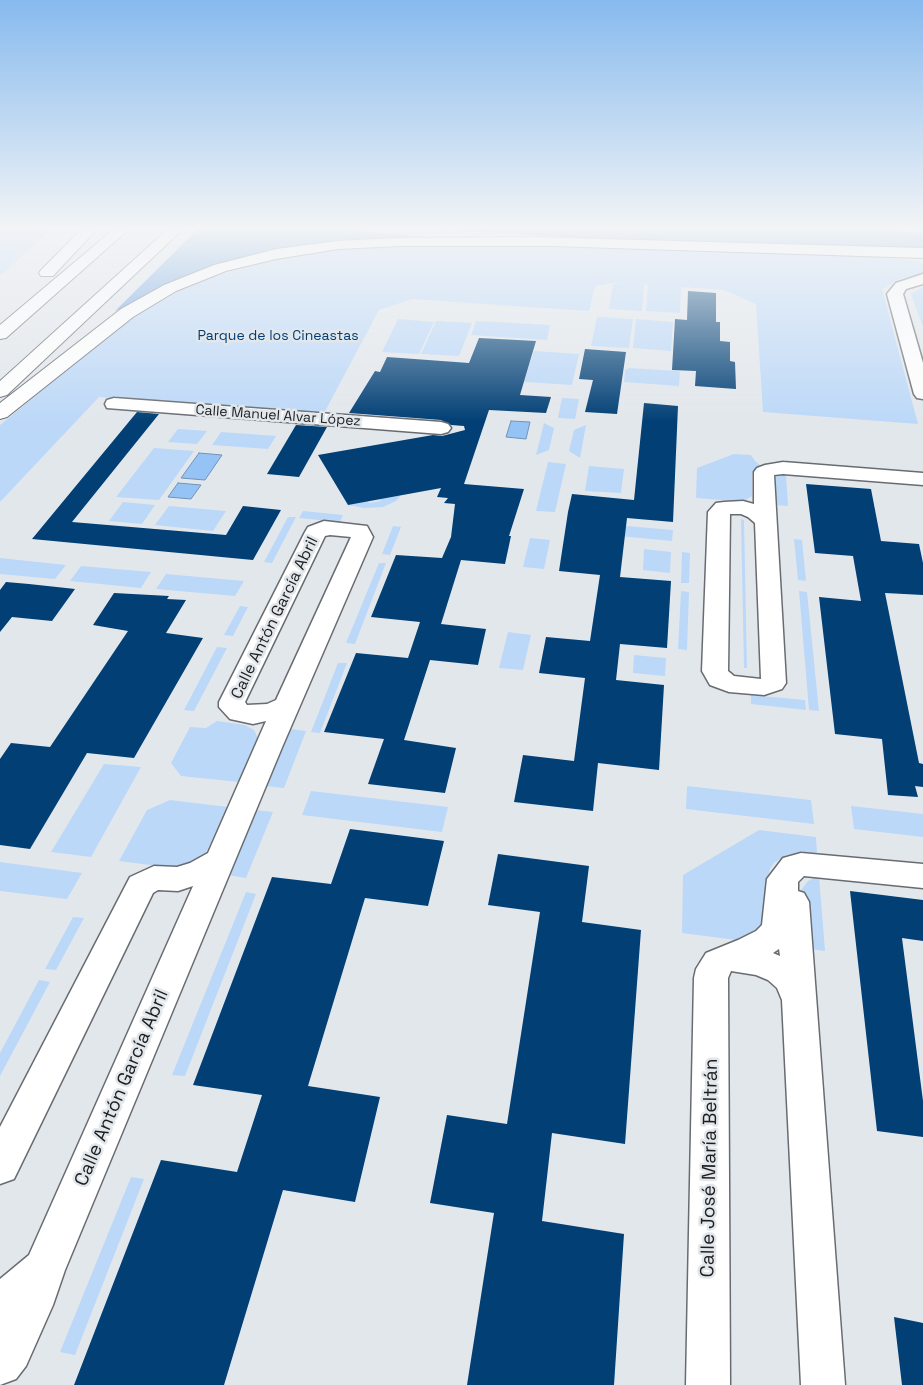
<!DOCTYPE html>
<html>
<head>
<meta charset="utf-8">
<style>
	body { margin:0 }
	canvas { display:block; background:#e2e7ec }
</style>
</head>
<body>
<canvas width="923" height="1385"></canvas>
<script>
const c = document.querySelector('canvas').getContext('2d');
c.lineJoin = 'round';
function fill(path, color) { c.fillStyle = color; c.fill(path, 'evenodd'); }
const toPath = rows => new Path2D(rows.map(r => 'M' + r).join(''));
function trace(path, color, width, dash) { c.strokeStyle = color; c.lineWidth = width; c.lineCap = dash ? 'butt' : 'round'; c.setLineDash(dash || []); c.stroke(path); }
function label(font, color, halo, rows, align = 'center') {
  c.font = font + ' "Space Grotesk",sans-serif'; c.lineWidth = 5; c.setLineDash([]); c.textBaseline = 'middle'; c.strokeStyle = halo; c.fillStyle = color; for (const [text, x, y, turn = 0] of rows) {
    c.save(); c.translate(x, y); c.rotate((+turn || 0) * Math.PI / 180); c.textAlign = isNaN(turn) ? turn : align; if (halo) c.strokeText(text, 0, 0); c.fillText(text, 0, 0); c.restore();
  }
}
fill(toPath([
	[0,229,52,229,0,276],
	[435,243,860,255,923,262,923,274,902,278,882,289,918,424,763,412,756,304,724,290,681,287,680,313,646,311,648,285,644,285,642,311,609,309,613,284,622,284,613,283,595,286,589,311,412,299,379,310,323,415,99,397,0,502,0,425,118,328,150,306,171,294,215,276,287,256,347,248],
	[923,287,923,327,911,294],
	[597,317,633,319,629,348,591,346],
	[398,319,434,322,419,354,382,352],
	[636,319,673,322,671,351,633,348],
	[436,321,472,323,459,356,421,354],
	[476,321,550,325,547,340,471,335],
	[534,351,579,354,572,385,524,382],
	[629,368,678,371,680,372,679,386,624,382,625,370],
	[562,398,579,399,575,419,558,418],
	[544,423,554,428,549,450,536,455],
	[586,425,580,458,569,451,574,430],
	[178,429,207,431,197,444,168,442],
	[221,432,276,436,268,449,212,445],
	[154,448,194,451,159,500,116,497],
	[734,454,751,455,755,461,761,466,755,469,752,474,752,496,744,501,735,501,696,498,697,468],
	[548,462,566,464,555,512,536,511],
	[589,466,624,469,621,493,585,491],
	[786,474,788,506,775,505,773,480,777,476],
	[401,495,396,501,383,507,364,508,348,505,368,501,369,503,381,501,380,499],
	[123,502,155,505,142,524,109,521],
	[169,506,226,511,213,531,155,525],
	[303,511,343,515,340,522,299,518],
	[288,517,296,517,272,563,264,562],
	[741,519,744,520,747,668,744,668],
	[569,521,673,530,672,541,567,531],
	[393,526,401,527,390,555,382,554],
	[530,538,550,540,544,569,523,567],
	[794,539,802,540,806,581,798,580],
	[644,549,671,552,670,573,643,570],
	[682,552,690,553,689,583,681,583],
	[0,558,66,565,55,579,0,574],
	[379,563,386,563,355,644,346,643],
	[81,566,151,572,141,588,70,581],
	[166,574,244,581,235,596,156,589],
	[681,591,689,592,687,650,678,649],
	[799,591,807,592,819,711,809,710],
	[240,606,248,607,233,636,224,635],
	[508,632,531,635,523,670,499,668],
	[217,647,227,648,194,711,184,710],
	[634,655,666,658,665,676,633,673],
	[338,663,347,663,320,733,311,732],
	[751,695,805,700,806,710,751,704],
	[217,721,245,725,254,730,257,736,257,741,239,782,181,776,171,763,190,727,206,728],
	[290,729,306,731,284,788,266,786],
	[104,764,141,767,91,857,51,852],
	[687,786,811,800,814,824,686,809],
	[311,791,448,807,442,832,302,815],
	[170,800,228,807,205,855,195,863,173,868,119,861,147,810],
	[851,806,923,814,923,837,854,829],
	[256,810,273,812,246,878,228,875],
	[759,830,816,837,817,853,802,852,786,855,774,863,770,869,768,877,769,924,744,941,682,933,683,875],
	[0,862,82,873,67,899,0,891],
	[819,876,825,951,804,948,801,890,808,881],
	[246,892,256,894,185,1076,172,1075],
	[73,917,84,918,56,970,45,969],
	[39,980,50,982,0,1076,0,1053],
	[131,1177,144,1179,75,1355,60,1352]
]), '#bcd8f8');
fill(toPath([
	[198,229,341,229,438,238,273,252,115,311],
	[434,229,886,229,923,234,923,249,580,238]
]), '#6da4e2');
const water = toPath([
	[511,421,530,422,526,439,506,437,511,421],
	[199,453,222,455,205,480,181,478,199,453],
	[178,483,201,485,191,499,168,497,178,483]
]);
fill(water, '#96c3f6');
trace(water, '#7292b6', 1);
fill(toPath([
	[688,291,716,293,716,322,720,322,720,341,730,342,730,361,735,362,736,389,695,386,696,371,672,370,675,319,687,320],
	[479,338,536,341,520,395,551,397,546,413,489,410,464,484,524,489,509,536,511,536,505,564,461,560,441,624,486,629,478,665,430,660,404,740,456,748,445,793,368,784,384,739,324,732,356,653,408,658,420,622,371,617,396,555,442,558,451,537,455,504,444,503,448,498,437,497,441,488,348,505,318,455,433,435,442,436,465,430,464,426,451,425,441,420,349,413,375,371,380,372,387,357,469,363],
	[585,349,626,352,617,414,585,412,593,380,579,379],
	[644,403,678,406,673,522,627,518,620,577,671,581,667,648,620,644,616,680,664,685,659,770,598,763,593,811,514,802,523,755,574,761,585,678,539,673,546,637,590,641,600,575,559,571,568,512,572,494,634,500],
	[137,412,159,414,72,522,226,535,243,506,281,510,253,560,32,539],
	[296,425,327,427,299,477,267,474],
	[806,484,871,489,881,541,919,544,923,563,923,595,885,593,919,763,923,764,923,787,915,786,918,797,888,795,882,739,835,734,819,597,861,601,853,556,815,553],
	[6,582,29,584,75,589,52,621,12,617,0,632,0,590],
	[114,593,169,596,167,599,186,600,166,633,203,638,134,758,87,753,30,849,0,845,0,759,11,743,50,747,128,631,93,625],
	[350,829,444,841,428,906,365,898,308,1086,380,1097,355,1202,283,1190,224,1385,74,1385,161,1160,237,1172,262,1095,193,1085,272,877,331,884],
	[498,854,589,866,582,922,641,930,625,1144,552,1133,542,1221,624,1234,614,1385,467,1385,494,1213,430,1203,447,1115,507,1124,540,912,488,905],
	[850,891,923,900,923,941,902,938,923,1101,923,1137,877,1131],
	[894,1317,923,1323,923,1385,902,1385]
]), '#013f75');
const minor = toPath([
	[923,274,923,284,906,289,903,294,923,363,923,399,917,398,914,394,887,294,896,283,923,274],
	[114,398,441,422,448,424,451,428,448,432,441,434,107,408,105,404,107,400,114,398],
	[783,462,923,473,923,485,783,474,774,475,786,683,782,689,764,695,729,692,710,685,702,671,708,512,716,503,724,502,743,501,754,504,754,472,757,468,765,465,783,462],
	[730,514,741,514,748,517,755,523,761,679,734,676,728,671,730,514],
	[324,521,367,526,373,537,283,745,65,1270,53,1305,26,1366,16,1379,0,1385,0,1279,29,1255,193,886,178,891,158,890,153,893,14,1179,0,1184,0,1127,130,877,154,866,177,867,190,863,208,853,266,721,253,724,230,719,219,707,219,702,305,532,308,527,324,521],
	[330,535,351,537,276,700,267,704,247,705,245,702,325,536,330,535],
	[801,853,923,864,923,888,804,876,798,882,798,891,804,893,809,902,845,1385,801,1385,782,1000,777,988,768,980,756,975,731,971,728,978,730,1385,686,1385,694,978,696,969,706,953,738,940,756,931,762,925,767,879,783,858,801,853],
	[779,949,780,956,773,953,779,949]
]);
const highway = toPath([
	[82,229,97,229,53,276,41,276,39,273,41,270,82,229],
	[114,229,129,229,6,338,0,339,0,325,114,229],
	[168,229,183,229,7,395,0,397,0,381,168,229],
	[914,229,923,229,923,233,916,232,914,229],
	[532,237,923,248,923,258,552,246,400,246,338,249,276,259,226,271,176,291,133,317,7,417,0,419,0,403,121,309,164,285,214,265,276,249,338,241,400,238,532,237]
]);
trace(minor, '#686c71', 3);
trace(highway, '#686c71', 2);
fill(minor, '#fff');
fill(highway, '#fff');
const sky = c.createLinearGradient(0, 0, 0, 422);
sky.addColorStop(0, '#87baee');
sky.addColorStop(0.54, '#f2f4f6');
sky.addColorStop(1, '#f2f4f600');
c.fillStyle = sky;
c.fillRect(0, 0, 923, 422);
label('14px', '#003e75', '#e2e7ec', [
	["Parque de los Cineastas",278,336]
]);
label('14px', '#1d1e20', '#e2e7ec', [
	["Calle Manuel Alvar López",278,416,4]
]);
label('16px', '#1d1e20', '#e2e7ec', [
	["Calle Antón García Abril",275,618,-64]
]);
label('19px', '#1d1e20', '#e2e7ec', [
	["Calle Antón García Abril",122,1088,-67],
	["Calle José María Beltrán",710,1168,-89]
]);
</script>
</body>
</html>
